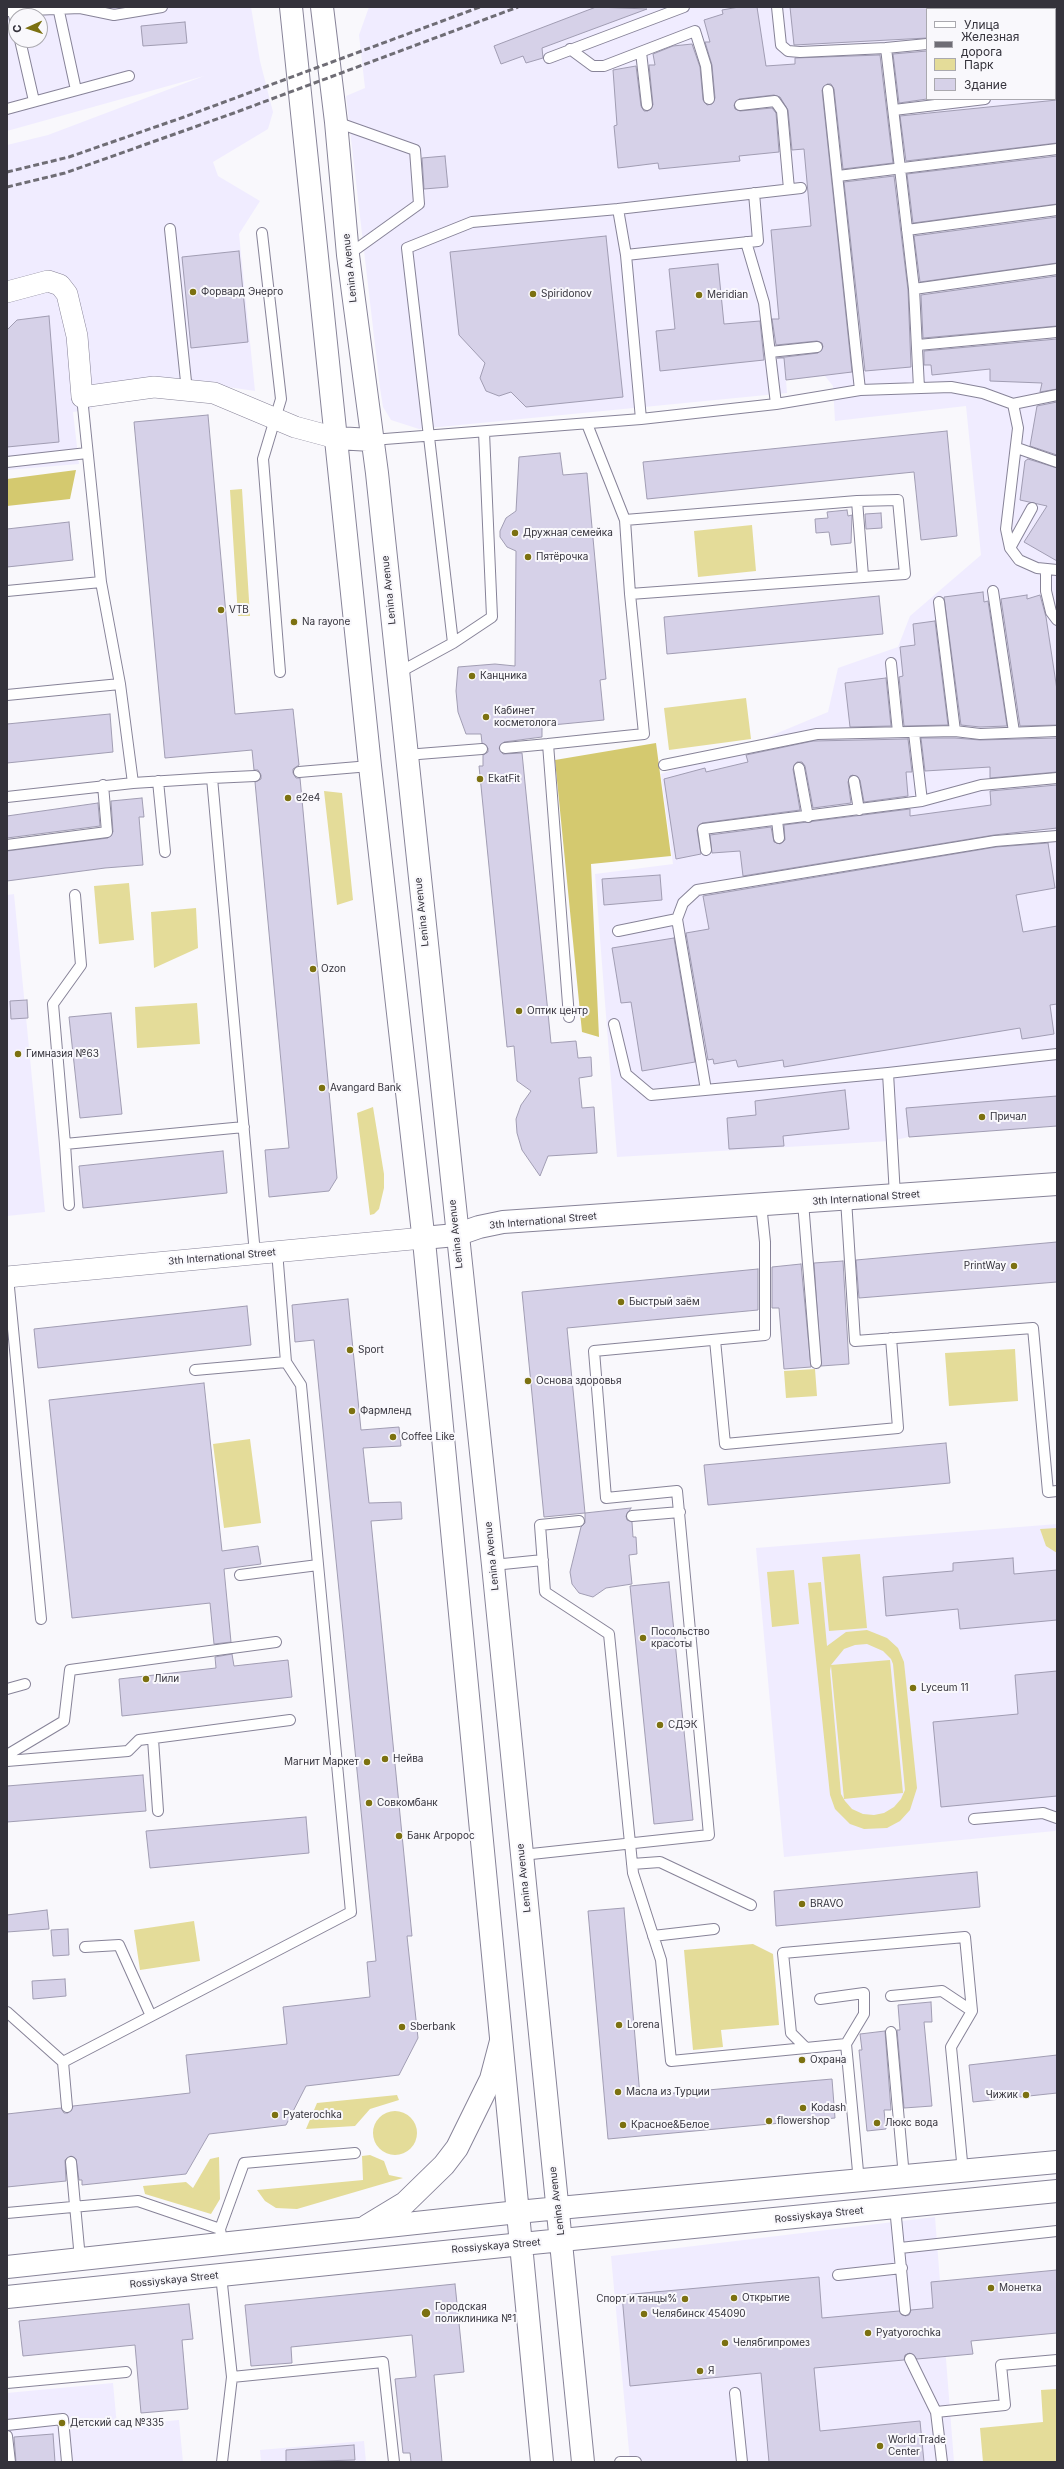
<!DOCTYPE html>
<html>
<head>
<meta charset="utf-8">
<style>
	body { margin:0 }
	#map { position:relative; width:1064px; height:2469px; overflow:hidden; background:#f9f8fc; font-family:Inter,sans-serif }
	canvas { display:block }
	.frame { position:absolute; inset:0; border:8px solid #34323b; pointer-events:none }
	.legend { position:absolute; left:926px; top:8px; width:130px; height:92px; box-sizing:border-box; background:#f9f8fc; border:1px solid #aaa9af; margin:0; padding:5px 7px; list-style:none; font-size:12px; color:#34323b }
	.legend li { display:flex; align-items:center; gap:8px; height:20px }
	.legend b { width:20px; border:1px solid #aaa9af }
	.north { position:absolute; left:8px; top:8px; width:40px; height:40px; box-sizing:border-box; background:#f9f8fc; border:1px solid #aaa9af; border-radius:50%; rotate:267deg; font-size:11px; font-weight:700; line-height:16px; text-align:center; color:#34323b }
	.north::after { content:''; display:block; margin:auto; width:14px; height:18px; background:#7c7111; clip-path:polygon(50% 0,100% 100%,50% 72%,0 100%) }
</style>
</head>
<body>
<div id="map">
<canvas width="1064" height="2469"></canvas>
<div class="frame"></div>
<ul class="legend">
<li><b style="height:5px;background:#fff"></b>Улица</li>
<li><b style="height:5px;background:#6f6d75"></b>Железная дорога</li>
<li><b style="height:11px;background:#e4dc99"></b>Парк</li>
<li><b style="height:11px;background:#d6d1e8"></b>Здание</li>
</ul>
<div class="north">С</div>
</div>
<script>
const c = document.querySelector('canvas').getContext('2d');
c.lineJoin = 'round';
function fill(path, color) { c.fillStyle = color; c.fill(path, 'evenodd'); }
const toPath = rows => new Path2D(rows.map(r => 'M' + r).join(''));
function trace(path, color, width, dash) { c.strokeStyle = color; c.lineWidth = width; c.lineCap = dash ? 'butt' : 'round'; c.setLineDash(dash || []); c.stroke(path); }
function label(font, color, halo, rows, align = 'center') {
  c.font = font + ' Inter,sans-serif'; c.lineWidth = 4; c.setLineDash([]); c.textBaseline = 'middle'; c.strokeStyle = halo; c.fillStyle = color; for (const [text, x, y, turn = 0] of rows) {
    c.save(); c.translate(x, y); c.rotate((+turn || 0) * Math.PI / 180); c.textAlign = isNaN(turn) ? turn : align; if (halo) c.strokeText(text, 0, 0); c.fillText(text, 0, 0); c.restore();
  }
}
fill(toPath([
	[7,7,251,7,260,61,273,112,268,129,213,162,218,176,260,201,239,234,255,391,180,380,89,388,92,409,73,412,79,464,7,470,7,145,48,135,204,76,7,131],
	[16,16,40,16,40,40,16,40],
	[369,7,1057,7,1057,1126,909,1137,890,1141,617,1157,595,874,673,864,661,774,756,742,828,712,838,668,898,647,910,616,981,555,966,406,835,421,833,386,825,376,786,380,787,393,419,429,391,420,383,407,380,388,346,96,365,88,359,35],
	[927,9,1055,9,1055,99,927,99],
	[14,894,45,1212,7,1216,7,895],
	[1057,1524,1057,1829,1055,1831,784,1857,756,1548],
	[935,2217,954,2462,630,2462,611,2256],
	[113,2383,117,2426,179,2420,183,2462,7,2462,7,2393],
	[364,2441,366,2462,261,2462,260,2450]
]), '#f0ecff');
fill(toPath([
	[242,489,250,616,238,616,230,490],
	[752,525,756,571,698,577,694,531],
	[746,698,751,739,669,750,664,708],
	[324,791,342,793,353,900,337,905],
	[129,883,134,940,99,944,94,886],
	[196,908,198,948,154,968,151,912],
	[197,1003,200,1044,137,1048,135,1007],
	[373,1107,384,1174,384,1188,379,1209,374,1214,370,1215,357,1113],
	[1015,1349,1018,1401,949,1406,945,1353],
	[815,1369,817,1396,786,1398,784,1371],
	[250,1439,261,1523,224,1528,213,1444],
	[1057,1528,1057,1553,1046,1546,1040,1529],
	[860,1554,867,1628,829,1631,822,1557],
	[794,1570,799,1624,772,1627,767,1572],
	[821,1582,827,1646,846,1632,867,1630,887,1638,898,1648,904,1662,917,1788,910,1810,900,1821,887,1828,864,1829,850,1824,835,1809,830,1795,808,1583],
	[867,1644,883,1651,891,1659,893,1664,905,1790,901,1799,894,1807,884,1813,874,1815,863,1814,852,1809,845,1801,841,1794,830,1671,831,1666,844,1799,903,1793,890,1660,831,1665,844,1649,855,1645],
	[194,1921,200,1961,140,1970,134,1930],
	[753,1944,773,1954,779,2025,721,2030,723,2047,693,2050,684,1950],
	[397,2095,399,2100,370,2109,355,2126,306,2129,317,2103],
	'373 2133a22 22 0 1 1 44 0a22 22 0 1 1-44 0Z',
	[370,2155,384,2161,389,2175,403,2178,297,2209,276,2208,265,2201,257,2190,363,2180,362,2156],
	[219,2157,220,2199,211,2214,145,2194,143,2186,186,2182,193,2188,210,2159],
	[1057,2389,1057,2461,983,2462,980,2428,1043,2422,1041,2390]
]), '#e4dc99');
fill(toPath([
	[76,470,70,499,7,506,7,479],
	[656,743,671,856,591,864,599,1037,582,1032,555,760]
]), '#d4c96f');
const building = toPath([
	[596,7,647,9,542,48,543,58,526,63,523,56,501,64,494,46,596,7],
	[739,7,757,7,766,66,795,64,795,58,880,55,893,163,843,169,834,89,831,84,827,84,822,90,852,372,786,380,784,358,777,358,818,353,823,347,822,343,817,341,776,345,772,319,779,319,771,230,811,226,804,149,792,150,788,110,780,97,774,95,739,99,734,105,735,109,740,111,772,108,776,113,779,152,739,156,740,161,659,169,658,163,618,168,614,126,617,125,613,70,636,66,641,106,644,111,648,111,653,105,649,65,655,65,653,54,673,46,692,44,700,67,703,100,707,105,712,104,715,98,712,65,705,42,710,42,704,20,723,14,722,10,739,7],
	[790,7,927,7,927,38,794,45,790,7],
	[185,22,187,43,143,46,141,26,185,22],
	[927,51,927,99,899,103,893,54,927,51],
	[1057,100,1057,143,906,161,900,116,1057,100],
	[445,156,448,187,424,189,422,158,445,156],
	[1057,156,1057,204,913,223,907,174,1057,156],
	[894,176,908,290,911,367,865,371,844,182,894,176],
	[1057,217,1057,263,920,282,914,236,1057,217],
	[606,236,623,397,526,407,511,392,499,396,486,391,480,378,485,363,459,335,450,252,606,236],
	[239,251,248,342,191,348,182,257,239,251],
	[718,264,724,324,760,321,764,360,660,371,656,331,675,329,669,269,718,264],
	[1057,276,1057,326,923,338,921,295,1057,276],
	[49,316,59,442,7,447,7,330,17,320,49,316],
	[1057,339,1057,389,1040,392,1042,383,990,381,990,369,932,375,931,365,924,365,924,351,1057,339],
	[1057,402,1057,455,1030,446,1037,406,1057,402],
	[208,415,235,714,293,709,299,765,293,769,293,773,296,778,300,778,337,1178,329,1191,269,1197,265,1150,289,1148,255,782,261,779,261,775,258,770,254,770,252,750,165,758,134,422,208,415],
	[947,431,957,536,921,540,914,472,647,499,643,462,947,431],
	[560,453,563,475,587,473,606,679,600,680,604,720,542,726,542,737,504,742,499,748,503,754,522,753,551,1043,576,1041,578,1058,591,1057,592,1076,579,1078,582,1108,594,1107,597,1153,548,1156,540,1176,522,1150,517,1133,516,1119,521,1105,531,1091,517,1081,514,1046,507,1047,479,766,483,766,483,755,488,752,488,748,482,743,481,734,466,734,458,712,456,691,458,667,495,664,515,666,516,551,507,547,500,537,500,531,506,518,516,511,519,457,560,453],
	[1028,459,1057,468,1057,561,1024,542,1047,506,1020,500,1025,461,1028,459],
	[847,510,848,516,852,515,851,543,831,545,829,532,816,533,815,519,828,518,827,512,847,510],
	[881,513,882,528,866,529,865,514,881,513],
	[69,522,73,560,7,567,7,529,69,522],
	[983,592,984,602,988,601,1007,726,980,727,961,725,944,597,983,592],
	[1027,595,1027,599,1040,595,1046,617,1057,690,1057,725,1020,726,1001,599,1027,595],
	[879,596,883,634,667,654,664,617,879,596],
	[935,621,948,725,904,726,899,677,903,676,900,647,915,645,913,624,935,621],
	[886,678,891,726,850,727,845,683,886,678],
	[110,714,113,752,7,763,7,724,110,714],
	[921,738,955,738,980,740,1057,738,1057,772,990,778,990,767,925,771,921,738],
	[908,739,912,772,906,772,908,796,864,802,860,780,853,775,850,776,848,782,851,803,813,808,805,766,802,762,797,762,793,769,800,810,702,823,697,830,701,854,676,859,664,779,705,768,706,772,748,762,746,755,813,741,908,739],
	[1057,785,1057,828,994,835,743,876,740,851,712,853,710,835,771,827,774,842,780,844,785,840,784,825,910,809,910,816,991,805,990,791,1057,785],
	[142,798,144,817,139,817,143,865,105,868,7,881,7,851,108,838,113,832,111,801,142,798],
	[98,803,100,826,7,838,7,816,98,803],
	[1048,843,1055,888,1016,895,1023,932,1057,926,1057,1004,1050,1005,1054,1034,1022,1039,1020,1028,784,1067,783,1060,738,1067,736,1060,714,1064,713,1059,708,1060,686,933,709,929,703,896,996,847,1048,843],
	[660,875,662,900,604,905,602,879,660,875],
	[674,938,695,1062,642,1071,631,1002,621,1003,612,948,674,938],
	[27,1000,28,1018,11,1019,10,1001,27,1000],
	[111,1013,122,1114,80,1118,69,1017,111,1013],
	[845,1090,849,1129,783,1136,784,1146,729,1149,727,1118,756,1115,755,1101,845,1090],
	[1057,1096,1057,1126,909,1137,906,1108,1057,1096],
	[223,1151,227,1193,83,1208,79,1166,223,1151],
	[1057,1242,1057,1282,859,1298,856,1260,1057,1242],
	[843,1261,849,1364,821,1366,814,1263,843,1261],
	[801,1264,811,1367,784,1369,779,1308,772,1308,772,1267,801,1264],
	[758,1269,758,1310,567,1328,585,1513,544,1517,522,1292,758,1269],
	[348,1299,361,1430,399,1427,401,1446,363,1448,369,1503,401,1502,402,1519,371,1521,412,1936,407,1936,418,2038,399,2075,306,2086,286,2125,209,2134,186,2174,82,2185,82,2180,79,2180,76,2159,71,2156,65,2160,66,2181,7,2187,7,2114,61,2108,64,2113,68,2113,73,2106,190,2093,186,2055,287,2044,283,2007,370,1997,367,1962,376,1961,314,1340,295,1342,292,1305,348,1299],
	[247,1306,251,1345,38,1368,34,1329,247,1306],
	[204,1383,222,1551,258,1546,261,1564,224,1569,231,1642,214,1644,210,1603,72,1618,49,1400,204,1383],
	[946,1443,950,1483,708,1505,704,1465,946,1443],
	[631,1508,626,1516,627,1520,632,1522,633,1537,636,1537,637,1554,629,1555,632,1584,606,1588,593,1597,579,1593,572,1584,570,1572,581,1527,585,1523,585,1513,631,1508],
	[1013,1558,1014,1574,1057,1570,1057,1620,960,1629,958,1609,886,1616,883,1577,953,1571,953,1563,1013,1558],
	[669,1582,693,1820,654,1824,630,1586,669,1582],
	[232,1654,234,1666,288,1660,292,1697,122,1716,119,1679,216,1668,215,1657,232,1654],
	[1057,1671,1057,1796,941,1807,933,1722,1018,1714,1015,1675,1057,1671],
	[143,1775,146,1811,7,1822,7,1786,143,1775],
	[306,1817,309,1853,150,1868,146,1831,306,1817],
	[977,1872,980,1907,776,1926,774,1891,977,1872],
	[624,1908,640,2096,832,2079,835,2118,608,2139,588,1911,624,1908],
	[47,1910,49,1929,7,1932,7,1915,47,1910],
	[68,1929,69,1955,53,1956,51,1930,68,1929],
	[65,1979,66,1996,33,1999,32,1981,65,1979],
	[931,2002,932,2022,924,2022,932,2106,904,2108,897,2030,900,2030,898,2005,931,2002],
	[885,2031,891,2110,884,2110,886,2129,867,2131,859,2050,862,2050,860,2034,885,2031],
	[1057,2055,1057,2093,973,2102,969,2065,1057,2055],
	[1057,2270,1057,2333,971,2341,973,2354,917,2359,910,2353,905,2355,904,2360,814,2368,820,2431,920,2421,924,2462,769,2462,761,2373,630,2386,622,2295,819,2277,822,2318,899,2311,905,2316,909,2315,911,2310,933,2308,931,2282,1057,2270],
	[455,2284,464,2372,434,2375,442,2462,411,2462,410,2453,403,2453,395,2379,416,2377,412,2335,291,2347,292,2363,251,2366,245,2305,455,2284],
	[189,2304,193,2339,182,2340,188,2409,141,2413,135,2345,23,2356,19,2321,189,2304],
	[53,2434,55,2462,16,2462,14,2437,53,2434],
	[354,2445,355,2460,286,2462,286,2450,354,2445]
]);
fill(building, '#d6d1e8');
trace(building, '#a19db3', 1);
const service = toPath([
	[12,7,16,24],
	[58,7,76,90],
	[777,7,781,45,788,51,800,52,886,48,927,44],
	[1045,7,1046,9],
	[7,11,80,8,114,15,162,7],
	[1055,23,1057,22],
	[1055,32,1057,36],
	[20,40,34,101],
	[886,48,914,289,919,388],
	[570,49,593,66,604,66,695,31,706,66,709,99],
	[641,52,647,105],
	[549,58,684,7],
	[828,90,860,390],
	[740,105,775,101,782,111,789,189],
	[7,109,129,76],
	[894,110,985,99],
	[336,122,415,150,419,204,348,255],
	[838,176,1057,149],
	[618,209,801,188],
	[170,229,187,391],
	[907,230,1057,210],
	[262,233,281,399,263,459,280,672],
	[746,242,764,303,776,404],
	[626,255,758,241,754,193],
	[914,289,1057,269],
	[918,345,1057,332],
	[770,352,817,347],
	[82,397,101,582,120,684,133,783,212,778,255,1254],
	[1013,404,1018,428,1006,529,1010,548,1019,560,1037,568,1057,570],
	[372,440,641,419,776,404,860,390,951,387,983,393,1013,404,1057,395],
	[1017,448,1057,462],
	[7,462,87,453],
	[857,501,863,576],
	[625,520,857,501,898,500,905,574,630,594],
	[1010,548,1032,508],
	[1046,569,1046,591,1051,612,1057,620],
	[7,591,101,582],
	[993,591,1014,732],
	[939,602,955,731],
	[453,643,407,248,472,222,618,209,626,255,641,419],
	[891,663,898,732],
	[398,673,453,643,492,617,484,432],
	[7,695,120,684],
	[914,733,922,801],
	[505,748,548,744],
	[406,755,482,749],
	[664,765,817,734,955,731,980,734,1057,731],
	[799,768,808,817],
	[299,772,370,766],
	[212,778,255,776],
	[158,781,165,852],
	[854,781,859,810],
	[7,797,133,783],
	[777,820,779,838],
	[7,845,107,832,103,785],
	[706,850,703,829,922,801,981,785,1057,778],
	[75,895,81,965,53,1004,65,1144,244,1127],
	[618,931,677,919],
	[569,1017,548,744,644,734,630,594,625,520,587,424],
	[614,1024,626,1074,651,1095,888,1073,1057,1054],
	[888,1073,895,1196],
	[706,1090,677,919,683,903,697,890,995,841,1057,836],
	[65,1144,69,1205],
	[846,1199,855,1341,1033,1328,1048,1492,1057,1491],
	[803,1202,816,1363],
	[8,1277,41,1619],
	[715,1340,725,1444,898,1428,891,1338],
	[195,1370,286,1362],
	[632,1516,680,1512],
	[579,1521,540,1525,545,1592,609,1634,633,1873,661,1960,671,2061,806,2048],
	[493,1565,543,1560],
	[240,1575,318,1565],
	[7,1689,25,1684],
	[153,1739,158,1811],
	[7,1755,64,1721,70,1670,276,1642],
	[7,1761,128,1751,139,1740,290,1720],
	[974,1819,1043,1813,1057,1818],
	[522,1855,709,1835,677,1491,606,1498,594,1351,765,1335,765,1242,761,1204],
	[632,1864,660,1862,751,1905],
	[653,1936,714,1929],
	[85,1947,119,1945,151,2016],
	[891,1996,942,1991,972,2011],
	[820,1999,864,1993,864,2014,846,2044],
	[7,2012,63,2062,67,2107],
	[891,2032,904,2177],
	[63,2062,351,1912,301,1385,286,1362,277,1251],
	[71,2162,80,2259],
	[859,2182,846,2044,806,2048,791,2033,783,1953,965,1937,972,2011,951,2047,963,2172],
	[895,2207,905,2310],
	[7,2213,138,2201,220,2229],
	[221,2235,220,2229,244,2163,355,2153],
	[900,2248,1057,2231],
	[221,2275,232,2377,222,2462],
	[838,2275,902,2268],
	[910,2359,936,2412,942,2462],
	[232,2377,383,2362,394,2462],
	[7,2383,126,2372],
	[735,2393,742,2462],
	[936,2412,1005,2405,1001,2365,1057,2360],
	[7,2425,63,2419,67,2462],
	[7,2436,10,2462],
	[620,2462,636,2462]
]);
const minor = toPath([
	[7,292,48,281,60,285,67,294,77,336,82,397,154,387,214,393,295,427,336,438],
	[7,1277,423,1238]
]);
const tertiary = toPath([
	[423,1238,456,1235,479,1227,503,1222,1057,1184]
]);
const secondary = toPath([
	[559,2208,1057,2162],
	[367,2226,405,2203,444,2165,457,2148,491,2079,501,2041],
	[562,2240,1057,2191],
	[7,2267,518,2212],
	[7,2297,522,2244]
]);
const primary = toPath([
	[291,7,370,766,425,1251,542,2462],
	[322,7,336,122,348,255,377,473,493,1565,583,2462],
	[336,438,372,440],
	[518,2212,559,2208],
	[522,2244,562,2240]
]);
trace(service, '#878398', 12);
trace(minor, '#878398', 22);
trace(tertiary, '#878398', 24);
trace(secondary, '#878398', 24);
trace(primary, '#878398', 24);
trace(service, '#fff', 10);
trace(minor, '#fff', 21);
trace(tertiary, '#fff', 22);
trace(secondary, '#fff', 22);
trace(primary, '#fff', 22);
trace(toPath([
	[7,172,69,157,184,117,480,7],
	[7,187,65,173,234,113,518,7]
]), '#6f6d75', 3, [6, 3]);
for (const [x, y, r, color] of [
	[193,292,4,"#7c7111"],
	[533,294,4,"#7c7111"],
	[699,295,4,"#7c7111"],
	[515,533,4,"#7c7111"],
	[528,557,4,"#7c7111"],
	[221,610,4,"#7c7111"],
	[294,622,4,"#7c7111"],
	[472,676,4,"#7c7111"],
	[486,717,4,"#7c7111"],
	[480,779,4,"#7c7111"],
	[288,798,4,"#7c7111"],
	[313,969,4,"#7c7111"],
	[519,1011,4,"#7c7111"],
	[18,1054,4,"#7c7111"],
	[322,1088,4,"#7c7111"],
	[982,1117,4,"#7c7111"],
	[1014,1266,4,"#7c7111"],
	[621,1302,4,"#7c7111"],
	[350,1350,4,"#7c7111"],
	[528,1381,4,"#7c7111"],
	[352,1411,4,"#7c7111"],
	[393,1437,4,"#7c7111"],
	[643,1638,4,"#7c7111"],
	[146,1679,4,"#7c7111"],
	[913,1688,4,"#7c7111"],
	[660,1725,4,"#7c7111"],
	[385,1759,4,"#7c7111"],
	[367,1762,4,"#7c7111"],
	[369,1803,4,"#7c7111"],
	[399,1836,4,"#7c7111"],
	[802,1904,4,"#7c7111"],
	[619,2025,4,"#7c7111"],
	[402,2027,4,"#7c7111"],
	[802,2060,4,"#7c7111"],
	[618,2092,4,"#7c7111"],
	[1026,2095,4,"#7c7111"],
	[803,2108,4,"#7c7111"],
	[275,2115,4,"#7c7111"],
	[769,2121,4,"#7c7111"],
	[877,2123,4,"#7c7111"],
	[623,2125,4,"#7c7111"],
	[991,2288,4,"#7c7111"],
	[734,2298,4,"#7c7111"],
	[685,2299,4,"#7c7111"],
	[426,2313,5,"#7c7111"],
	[644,2314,4,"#7c7111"],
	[868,2333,4,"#7c7111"],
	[725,2343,4,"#7c7111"],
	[700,2371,4,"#7c7111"],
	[62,2423,4,"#7c7111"],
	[880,2446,4,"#7c7111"]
]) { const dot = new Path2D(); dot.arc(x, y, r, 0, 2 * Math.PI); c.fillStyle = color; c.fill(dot); trace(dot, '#f9f8fc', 1.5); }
label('10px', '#34323b', '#f9f8fc', [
	["Lenina Avenue",350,268,-96],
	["Lenina Avenue",389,590,-96],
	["Lenina Avenue",422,912,-96],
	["3th International Street",866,1198,-4],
	["3th International Street",543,1221,-5],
	["Lenina Avenue",456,1234,-96],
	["3th International Street",222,1257,-5],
	["Lenina Avenue",492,1556,-96],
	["Lenina Avenue",524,1878,-96],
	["Lenina Avenue",557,2201,-97],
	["Rossiyskaya Street",819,2215,-6],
	["Rossiyskaya Street",496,2246,-5],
	["Rossiyskaya Street",174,2280,-6]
]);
label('10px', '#34323b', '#f9f8fc', [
	["Форвард Энерго",201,292],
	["Spiridonov",541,294],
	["Meridian",707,295],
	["Дружная семейка",523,533],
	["Пятёрочка",536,557],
	["VTB",229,610],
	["Na rayone",302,622],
	["Канцника",480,676],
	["Кабинет",494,711],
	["косметолога",494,723],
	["EkatFit",488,779],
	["е2е4",296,798],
	["Ozon",321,969],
	["Оптик центр",527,1011],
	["Гимназия №63",26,1054],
	["Avangard Bank",330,1088],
	["Причал",990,1117],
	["PrintWay",1006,1266,"right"],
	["Быстрый заём",629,1302],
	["Sport",358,1350],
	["Основа здоровья",536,1381],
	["Фармленд",360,1411],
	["Coffee Like",401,1437],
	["Посольство",651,1632],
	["красоты",651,1644],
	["Лили",154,1679],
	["Lyceum 11",921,1688],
	["СДЭК",668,1725],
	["Нейва",393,1759],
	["Магнит Маркет",359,1762,"right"],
	["Совкомбанк",377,1803],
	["Банк Агророс",407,1836],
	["BRAVO",810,1904],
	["Lorena",627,2025],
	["Sberbank",410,2027],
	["Охрана",810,2060],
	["Масла из Турции",626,2092],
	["Чижик",1018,2095,"right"],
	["Kodash",811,2108],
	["Pyaterochka",283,2115],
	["flowershop",777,2121],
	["Люкс вода",885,2123],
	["Красное&Белое",631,2125],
	["Монетка",999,2288],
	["Открытие",742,2298],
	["Спорт и танцы%",677,2299,"right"],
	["Городская",435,2307],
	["поликлиника №1",435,2319],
	["Челябинск 454090",652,2314],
	["Pyatyorochka",876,2333],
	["Челябгипромез",733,2343],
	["Я",708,2371],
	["Детский сад №335",70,2423],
	["World Trade",888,2440],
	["Center",888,2452]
], 'left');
</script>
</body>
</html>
